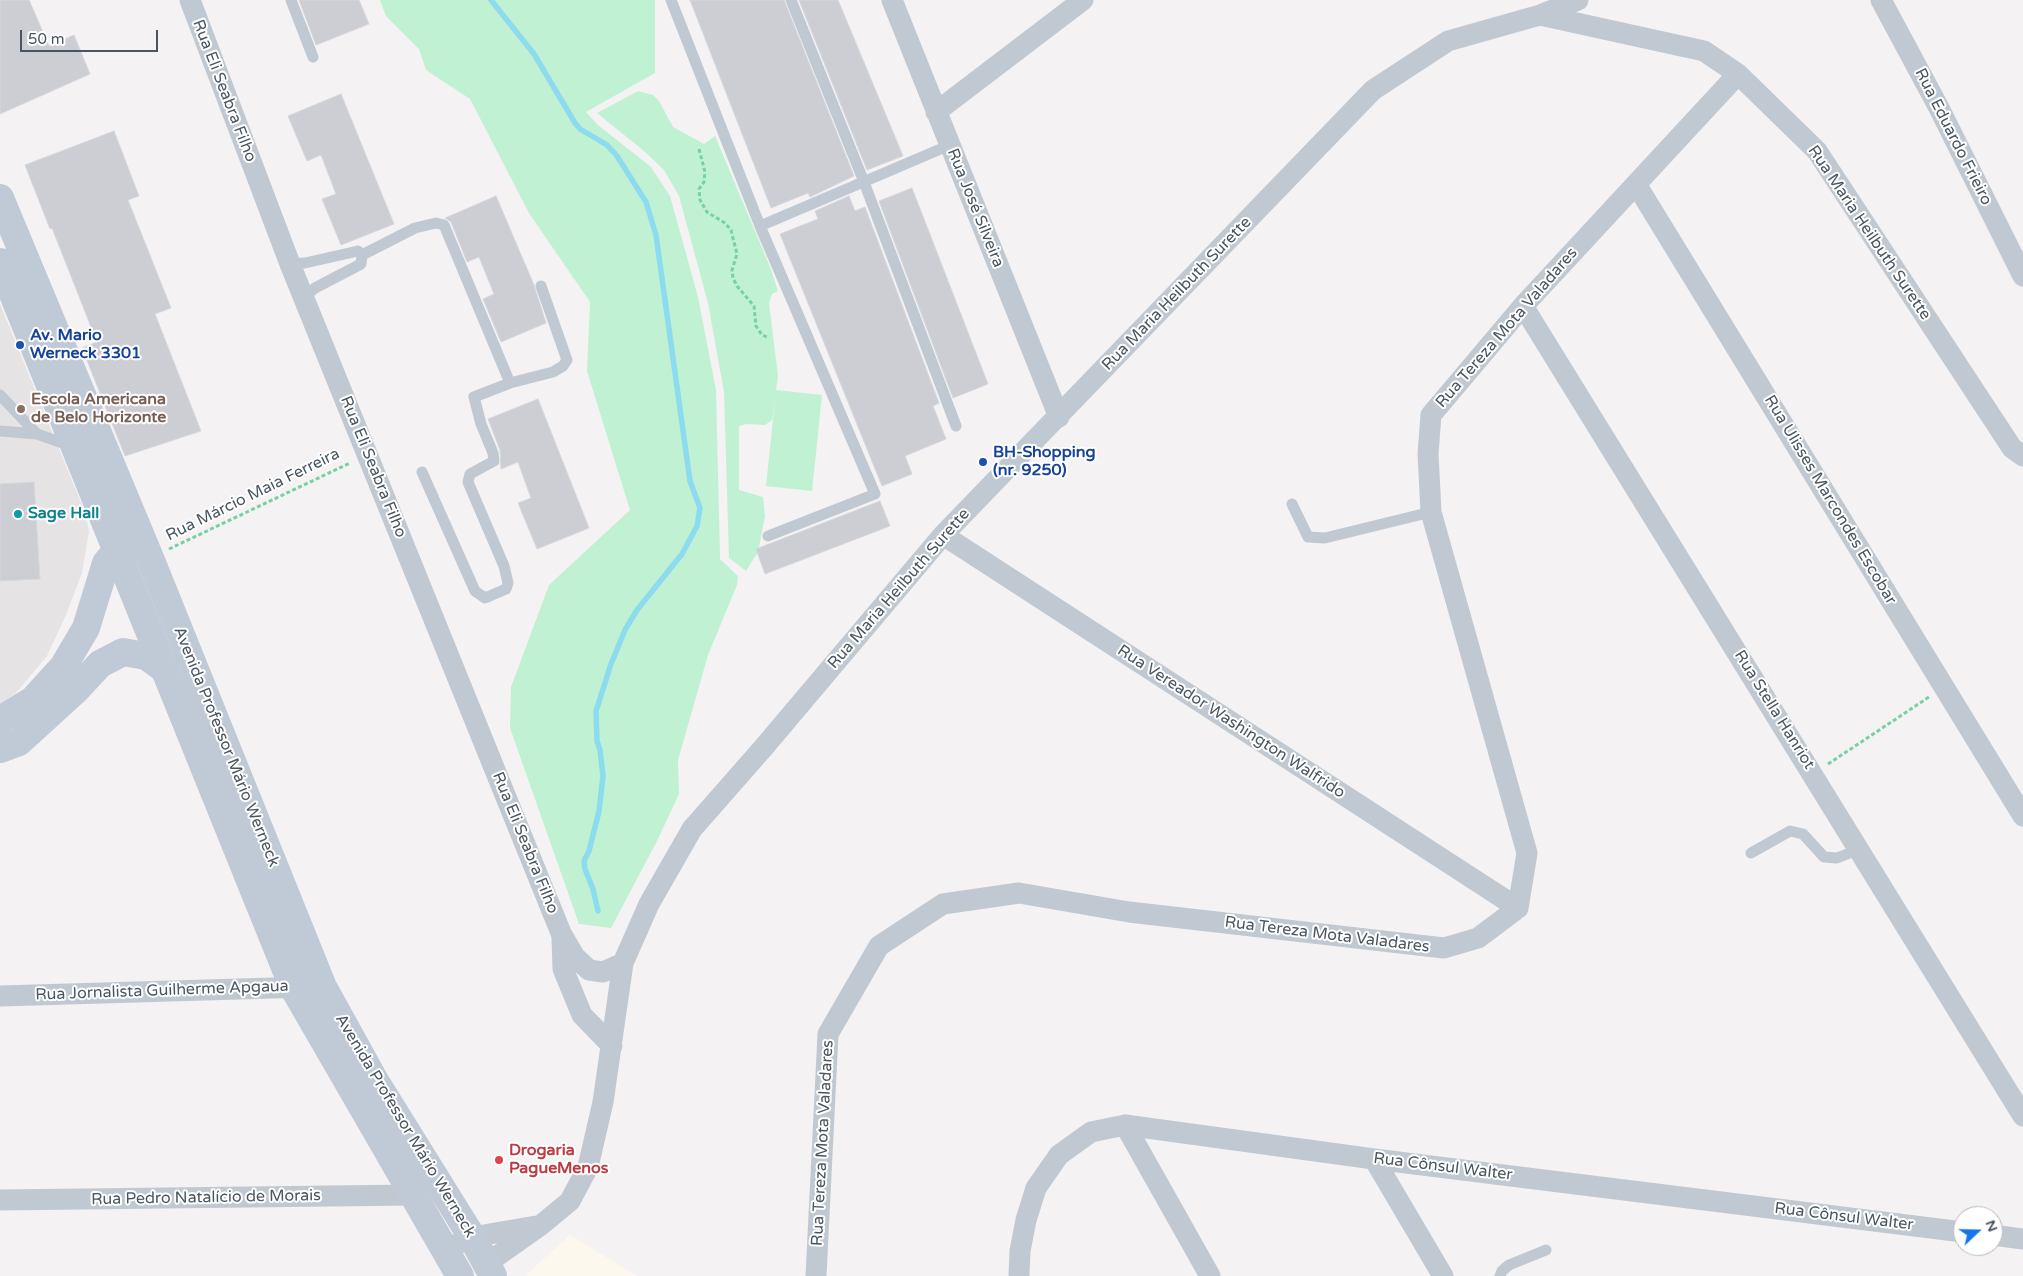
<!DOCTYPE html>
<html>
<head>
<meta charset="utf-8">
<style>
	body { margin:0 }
	#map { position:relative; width:2023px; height:1276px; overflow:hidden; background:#f4f2f2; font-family:"Varela Round",sans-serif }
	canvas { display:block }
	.north { position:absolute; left:1953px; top:1206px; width:50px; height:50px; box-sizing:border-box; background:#fff; border:1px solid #b6bbbf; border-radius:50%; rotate:69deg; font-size:14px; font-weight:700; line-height:20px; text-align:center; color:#495560 }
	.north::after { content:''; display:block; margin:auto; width:18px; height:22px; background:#1574eb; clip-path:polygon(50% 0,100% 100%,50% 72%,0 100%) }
	.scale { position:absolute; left:20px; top:30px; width:138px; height:22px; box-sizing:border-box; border:2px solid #495560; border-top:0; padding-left:6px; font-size:15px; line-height:18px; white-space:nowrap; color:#495560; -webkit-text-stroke:4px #fff; paint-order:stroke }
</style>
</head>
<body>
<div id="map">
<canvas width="2023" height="1276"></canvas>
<div class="north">N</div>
<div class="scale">50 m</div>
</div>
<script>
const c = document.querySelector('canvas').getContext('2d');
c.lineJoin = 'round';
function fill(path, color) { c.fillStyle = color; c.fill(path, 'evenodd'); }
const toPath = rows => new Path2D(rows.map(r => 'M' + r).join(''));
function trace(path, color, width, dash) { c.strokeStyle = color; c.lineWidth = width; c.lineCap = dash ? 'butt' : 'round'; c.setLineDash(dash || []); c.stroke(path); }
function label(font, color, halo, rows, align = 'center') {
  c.font = font + ' "Varela Round",sans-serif'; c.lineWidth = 4; c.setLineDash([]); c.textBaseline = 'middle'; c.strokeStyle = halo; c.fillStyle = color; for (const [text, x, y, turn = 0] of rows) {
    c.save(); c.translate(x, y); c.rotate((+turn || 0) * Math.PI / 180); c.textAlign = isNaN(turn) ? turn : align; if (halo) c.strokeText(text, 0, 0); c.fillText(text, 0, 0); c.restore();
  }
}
fill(toPath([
	[570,1235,637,1276,525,1276]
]), '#fdf8ed');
fill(toPath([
	[0,304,86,515,89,532,82,573,66,615,47,656,15,694,0,704]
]), '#e5e3e4');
fill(toPath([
	[380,0,655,0,655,73,586,112,598,125,651,167,670,196,698,297,716,390,720,559,738,576,737,585,708,655,678,760,679,794,657,841,611,928,579,924,510,728,511,687,549,585,630,510,587,371,590,302,529,213,470,99,426,70,419,49,386,16],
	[638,91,653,95,659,101,673,127,704,144,715,136,770,267,778,291,772,294,769,303,778,376,776,390,822,395,812,491,766,486,775,400,772,420,765,425,746,424,739,426,739,490,763,497,765,516,758,552,746,571,729,558,724,392,708,303,679,196,664,170,644,151,597,113]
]), '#c1f1d3');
trace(toPath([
	[491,0,534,54,575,123,580,129,607,145,617,156,646,202,656,235,690,481,700,508,697,526,682,554,637,610,625,630,611,664,596,711,597,741,600,750,603,776,599,811,589,851,584,861,585,869,593,889,598,911]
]), '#8ddbef', 5.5);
const building = toPath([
	[0,0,29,0,49,46,74,35,90,74,0,114,0,0],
	[299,0,359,0,369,24,316,45,299,0],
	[690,0,784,0,854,176,810,197,808,193,771,208,690,0],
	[799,0,838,0,903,156,867,170,799,0],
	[341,94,394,224,341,245,322,199,336,194,321,155,307,161,288,116,341,94],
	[114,131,139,196,128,200,171,308,155,314,201,431,125,456,82,348,97,342,52,228,50,229,25,165,114,131],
	[912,188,988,384,953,398,879,201,912,188],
	[496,196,534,285,546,323,501,342,483,299,494,294,479,257,467,262,451,222,445,218,496,196],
	[849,196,855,211,865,207,939,403,933,406,946,439,905,456,912,474,882,486,780,234,818,219,815,211,849,196],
	[538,399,589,528,537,549,518,503,531,498,518,462,501,469,500,450,488,419,538,399],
	[34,482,40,579,0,581,0,484,34,482],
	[880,501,890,526,765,574,756,549,880,501]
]);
fill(building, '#ccced4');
trace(building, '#d6d8dd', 1);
trace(toPath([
	[699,149,705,172,704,182,699,189,700,200,707,212,725,223,731,230,737,254,732,270,733,278,737,286,754,306,756,326,762,335,767,337],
	[169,549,350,463],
	[1828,764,1929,697]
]), '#77d1a4', 3, [4, 2.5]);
trace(toPath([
	[291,0,313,57],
	[671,0,760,226,875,494,768,536],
	[791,0,864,182,956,426],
	[760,226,950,145],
	[362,255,415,228,436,223,444,225,510,383,553,372,563,366,567,360,541,286],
	[290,264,305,263,358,251,362,255,361,264,315,288,304,297],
	[0,395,37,434],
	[0,431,37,434,71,446],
	[422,472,475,591,485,598,506,589,508,583,504,566,468,482,470,474,494,461,493,453,481,424,474,397,510,383],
	[1292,504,1308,537,1325,538,1431,512],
	[1751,853,1790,831,1803,834,1824,857,1837,858,1860,849],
	[1500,1276,1502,1271,1509,1265,1546,1250]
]), '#c0c9d1', 11);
trace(toPath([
	[190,0,290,264,561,933,575,957,589,970,603,972,623,963],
	[892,0,1059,417],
	[1881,0,1939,108,2023,276],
	[1540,15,1578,0],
	[936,112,1083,0],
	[1636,184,2023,816],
	[1523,306,2023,1116],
	[943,535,1518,908],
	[562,938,563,969,582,1015,612,1046],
	[0,996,307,987],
	[1125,1125,1210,1276],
	[1374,1159,1443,1276],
	[0,1200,413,1195],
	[1993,1235,2023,1239],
	[445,1250,472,1237,536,1226],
	[486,1264,541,1225,570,1201,588,1167,603,1102,623,963,649,904,692,829,764,747,943,535,1373,90,1448,41,1540,15,1704,51,1738,74,1817,151,2012,448,2023,456],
	[816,1276,828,1034,879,946,943,904,1019,893,1129,912,1444,948,1478,938,1518,908,1527,853,1431,512,1428,454,1431,415,1523,306,1738,74],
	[1019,1276,1020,1251,1026,1220,1036,1188,1059,1155,1091,1132,1125,1125,1374,1159,1963,1232]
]), '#c0c9d1', 21);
trace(toPath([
	[0,198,150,558,323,987,375,1081,472,1237,493,1276],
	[0,262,293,987,460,1276],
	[0,720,33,700,63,667,86,628,106,563,117,550,129,551],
	[0,749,19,742,76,690,100,664,123,652,146,656,164,669]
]), '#c0cad6', 28);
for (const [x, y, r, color] of [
	[20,345,5,"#1a4fb4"],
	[21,409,5,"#8d6e63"],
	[983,462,5,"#1a4fb4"],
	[18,514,5,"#0f9aa8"],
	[499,1160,5,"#e0444e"]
]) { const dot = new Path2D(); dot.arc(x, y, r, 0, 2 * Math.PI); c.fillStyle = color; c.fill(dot); trace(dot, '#fff', 2); }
label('16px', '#495560', '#fff', [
	["Rua Eli Seabra Filho",224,91,69],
	["Rua Eduardo Frieiro",1953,137,63],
	["Rua José Silveira",975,208,68],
	["Rua Maria Heilbuth Surette",1869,233,56],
	["Rua Maria Heilbuth Surette",1177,294,-46],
	["Rua Tereza Mota Valadares",1507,328,-49],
	["Rua Eli Seabra Filho",373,467,68],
	["Rua Márcio Maia Ferreira",253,495,-26],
	["Rua Ulisses Marcondes Escobar",1830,500,59],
	["Rua Maria Heilbuth Surette",899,589,-49],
	["Rua Stella Hanriot",1774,710,58],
	["Rua Vereador Washington Walfrido",1231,722,33],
	["Avenida Professor Mário Werneck",226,747,68],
	["Rua Eli Seabra Filho",525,843,68],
	["Rua Tereza Mota Valadares",1327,935,7],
	["Rua Jornalista Guilherme Apgaua",162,991,-2],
	["Avenida Professor Mário Werneck",405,1126,59],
	["Rua Tereza Mota Valadares",823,1143,-87],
	["Rua Cônsul Walter",1443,1167,7],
	["Rua Pedro Natalício de Morais",206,1198,-1],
	["Rua Cônsul Walter",1844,1217,7]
]);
label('bold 16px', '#164399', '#fff', [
	["Av. Mario",30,336],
	["Werneck 3301",30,354],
	["BH-Shopping",993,453],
	["(nr. 9250)",993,471]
], 'left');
label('bold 16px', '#785e54', '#fff', [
	["Escola Americana",31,400],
	["de Belo Horizonte",31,418]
], 'left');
label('bold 16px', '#0d838f', '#fff', [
	["Sage Hall",28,514]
], 'left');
label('bold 16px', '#be3a42', '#fff', [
	["Drogaria",509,1151],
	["PagueMenos",509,1169]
], 'left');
</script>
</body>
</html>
